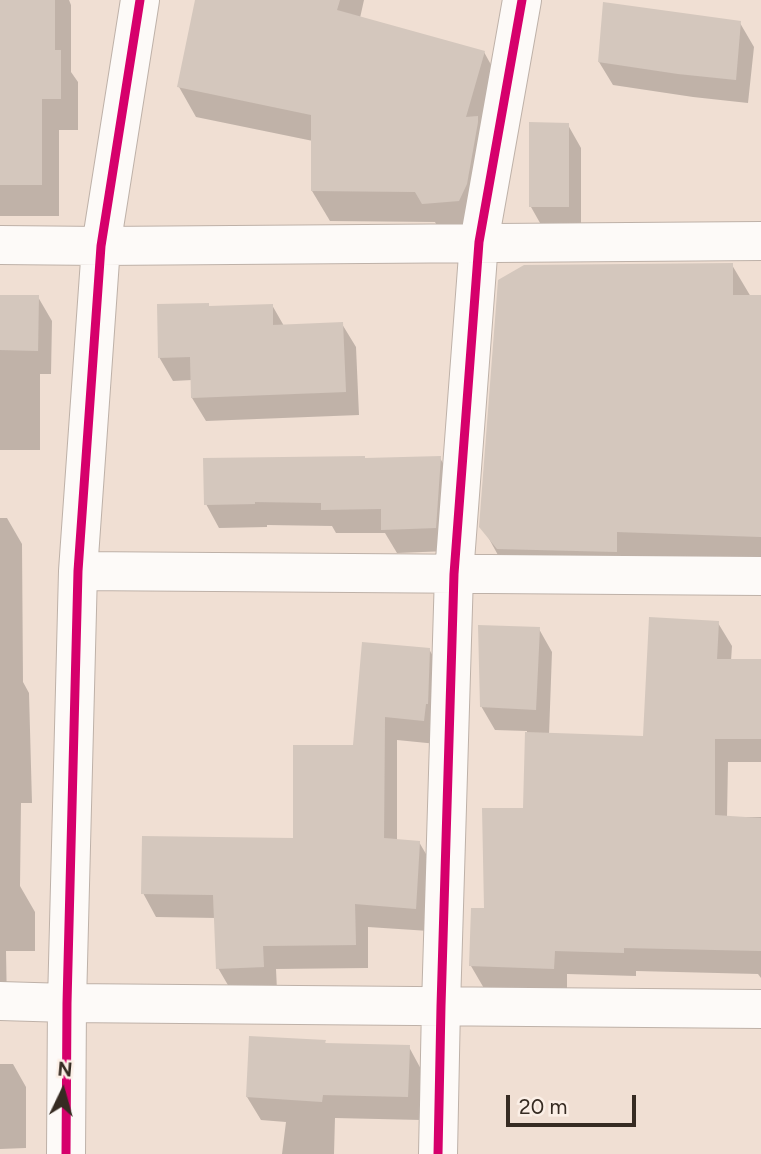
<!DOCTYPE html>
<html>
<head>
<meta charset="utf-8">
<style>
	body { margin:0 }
	#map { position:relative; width:761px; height:1154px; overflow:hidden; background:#f0dfd3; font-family:Figtree,sans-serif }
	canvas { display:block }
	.north { position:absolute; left:28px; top:1056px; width:70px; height:70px; -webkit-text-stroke:5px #fbefe6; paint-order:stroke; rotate:5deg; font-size:19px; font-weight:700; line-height:28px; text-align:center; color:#362b22 }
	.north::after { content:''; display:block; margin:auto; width:24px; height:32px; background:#362b22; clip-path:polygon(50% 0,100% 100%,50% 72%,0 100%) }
	.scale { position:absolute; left:506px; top:1095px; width:130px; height:32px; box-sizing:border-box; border:4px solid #362b22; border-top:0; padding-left:9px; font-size:21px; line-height:24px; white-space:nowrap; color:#362b22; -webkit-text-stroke:5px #fbefe6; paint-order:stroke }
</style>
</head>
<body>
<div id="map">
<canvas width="761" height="1154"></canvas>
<div class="north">N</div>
<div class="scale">20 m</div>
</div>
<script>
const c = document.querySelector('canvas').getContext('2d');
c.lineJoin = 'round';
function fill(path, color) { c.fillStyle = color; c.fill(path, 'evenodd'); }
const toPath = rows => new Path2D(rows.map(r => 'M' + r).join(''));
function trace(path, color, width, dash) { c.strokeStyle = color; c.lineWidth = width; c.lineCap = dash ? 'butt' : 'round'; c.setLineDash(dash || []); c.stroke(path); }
fill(toPath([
	[0,0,69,0,71,5,71,72,78,82,78,130,59,130,59,216,0,216],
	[197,0,364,0,360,18,484,52,501,83,476,231,441,233,435,222,330,221,312,191,313,141,196,117,179,87],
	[740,23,754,47,748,103,693,97,613,85,599,62],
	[568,125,581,148,581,230,544,230,531,207],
	[732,265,751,297,761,297,761,574,504,566,482,526],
	[0,296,38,297,52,321,51,374,40,374,40,450,0,450],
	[272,305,284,326,342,324,356,347,359,415,206,421,192,398,192,380,173,381,159,357,209,308],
	[440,458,453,481,448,551,397,553,385,533,336,533,332,526,267,525,267,527,219,528,206,504],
	[0,518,7,518,22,544,23,682,29,693,32,803,21,803,20,886,35,912,35,951,6,951,7,1007,0,1007],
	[718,623,732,646,731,661,761,660,761,762,728,762,727,817,761,817,761,978,758,974,636,971,636,976,567,974,567,992,485,990,471,966,486,910,524,810,527,731,495,730,481,706,539,629,552,652,549,735,645,738],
	[429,649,442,673,437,744,397,740,397,841,419,842,433,866,429,931,368,927,368,968,276,969,277,990,232,992,218,968,216,918,156,917,143,893,295,840,355,747],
	[324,1041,327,1045,409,1047,422,1071,421,1120,335,1118,334,1154,282,1154,286,1122,261,1120,247,1097],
	[0,1064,13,1064,26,1087,26,1148,0,1149]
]), '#0003');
fill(toPath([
	[0,0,55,0,55,50,61,50,61,99,42,99,42,185,0,185],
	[195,0,340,0,337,10,485,51,466,117,478,116,478,122,467,184,459,201,422,204,415,192,311,191,311,115,177,87],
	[603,2,741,21,736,80,678,74,598,62],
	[529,122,569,123,569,207,529,207],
	[733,263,733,295,761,295,761,537,617,532,617,552,497,549,479,527,498,280,524,265],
	[0,295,39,295,38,351,0,350],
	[209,303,209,306,273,304,273,325,343,322,346,392,191,398,190,357,158,358,157,304],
	[365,456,365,458,441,456,436,528,381,530,381,509,321,510,321,503,255,502,255,504,204,505,203,458],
	[649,617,719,621,717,659,761,659,761,739,715,739,715,815,761,818,761,951,624,948,624,953,555,951,554,969,469,966,471,908,484,908,482,808,523,808,525,732,643,736],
	[478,625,540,627,536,710,480,707],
	[362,642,430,648,428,704,426,704,424,721,385,717,384,838,420,841,416,909,355,904,356,945,263,946,264,967,216,969,213,895,141,894,142,836,293,838,293,745,353,745],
	[249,1036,326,1040,325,1043,410,1045,408,1097,323,1095,322,1102,246,1097]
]), '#d4c7bd');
const minor = toPath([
	[0,245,101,246,761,241],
	[78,571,761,576],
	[0,1001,67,1003,761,1009],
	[66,1154,67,1003,78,571,101,246,140,0],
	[438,1154,441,1006,454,574,479,242,522,0]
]);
trace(minor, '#beb1a8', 40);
trace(minor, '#fdfaf8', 38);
trace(toPath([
	[66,1154,67,1003,78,571,101,246,140,0],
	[438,1154,441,1006,454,574,479,242,522,0]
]), '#d6006c', 9);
</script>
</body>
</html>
